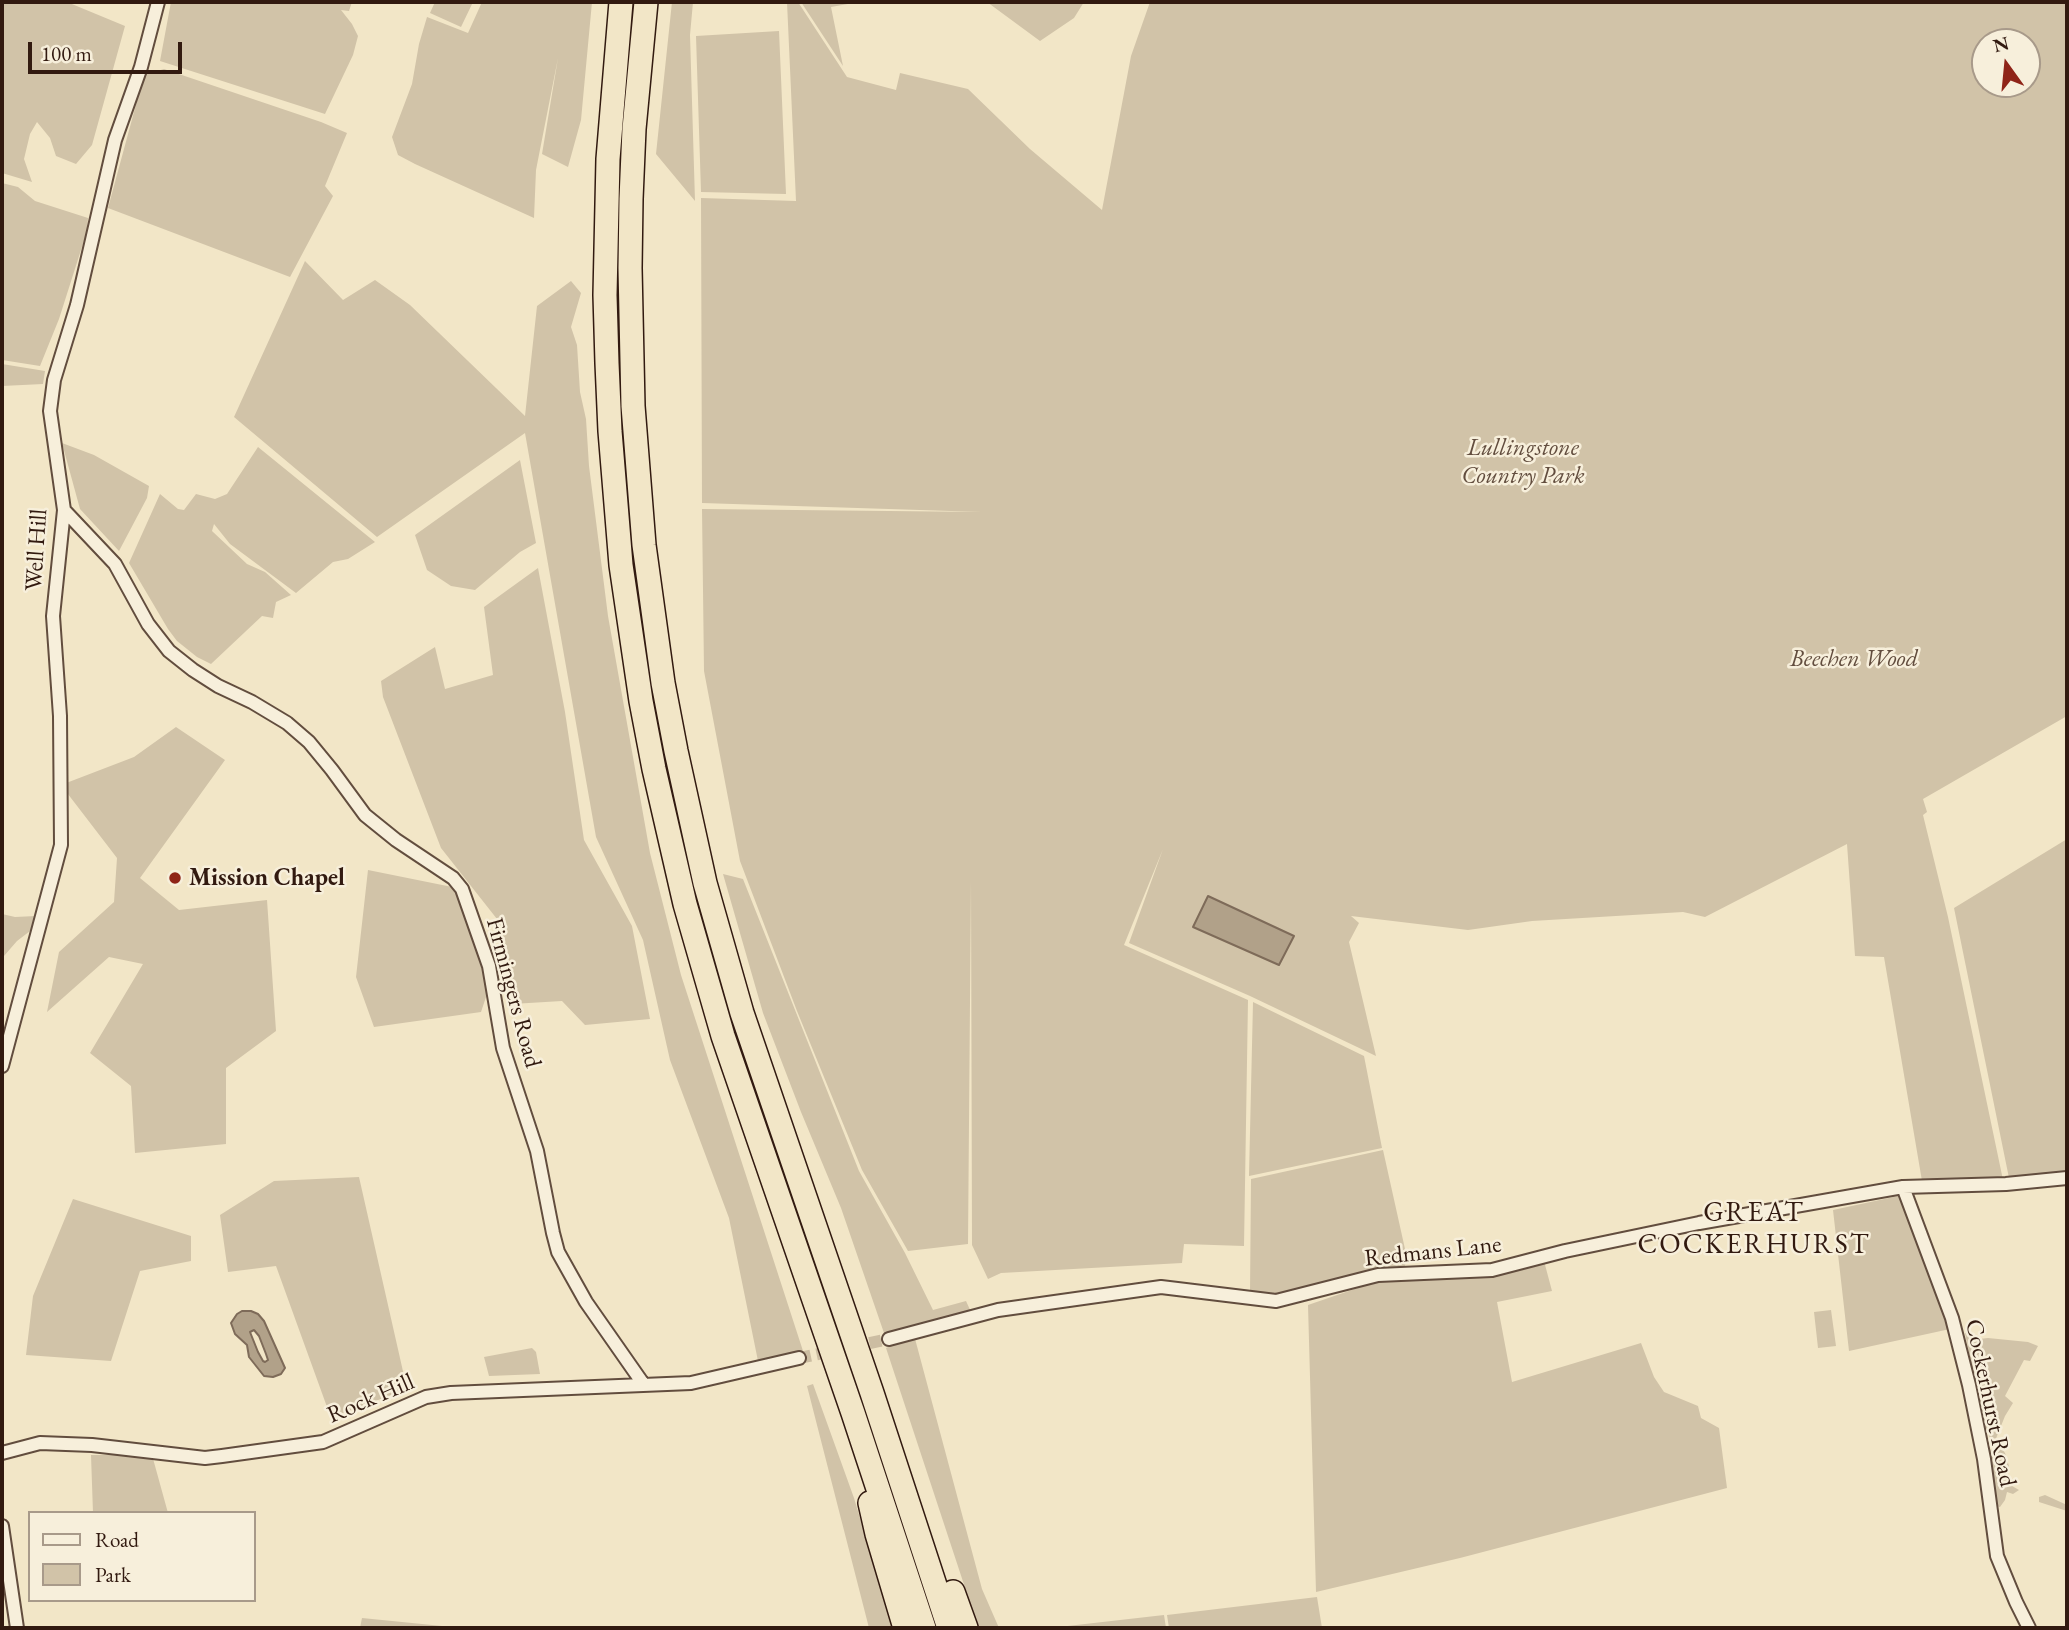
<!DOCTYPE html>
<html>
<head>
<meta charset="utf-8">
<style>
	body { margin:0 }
	#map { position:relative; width:2069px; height:1630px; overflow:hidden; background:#f2e6c7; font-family:"EB Garamond",serif }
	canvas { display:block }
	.frame { position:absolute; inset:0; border:4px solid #321a10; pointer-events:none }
	.legend { position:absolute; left:28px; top:1511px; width:228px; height:91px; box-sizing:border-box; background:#f7efdb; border:2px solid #a89a8a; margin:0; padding:9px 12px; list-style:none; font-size:21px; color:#321a10 }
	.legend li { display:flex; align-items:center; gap:14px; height:35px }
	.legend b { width:35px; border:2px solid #a89a8a }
	.north { position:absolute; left:1971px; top:28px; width:70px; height:70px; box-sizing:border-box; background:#f7efdb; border:2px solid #a89a8a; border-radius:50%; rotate:345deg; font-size:19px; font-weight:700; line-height:28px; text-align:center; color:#321a10 }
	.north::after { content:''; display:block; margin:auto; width:24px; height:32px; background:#8f2418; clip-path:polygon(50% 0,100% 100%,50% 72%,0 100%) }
	.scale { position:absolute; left:28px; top:42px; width:154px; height:32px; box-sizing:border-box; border:4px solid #321a10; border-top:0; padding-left:9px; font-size:21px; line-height:24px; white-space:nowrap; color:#321a10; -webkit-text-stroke:5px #f7efdb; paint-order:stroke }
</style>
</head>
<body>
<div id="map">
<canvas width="2069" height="1630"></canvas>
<div class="frame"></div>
<ul class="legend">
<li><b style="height:9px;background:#f7efdb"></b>Road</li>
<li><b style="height:19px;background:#d1c3a8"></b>Park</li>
</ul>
<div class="north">N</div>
<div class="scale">100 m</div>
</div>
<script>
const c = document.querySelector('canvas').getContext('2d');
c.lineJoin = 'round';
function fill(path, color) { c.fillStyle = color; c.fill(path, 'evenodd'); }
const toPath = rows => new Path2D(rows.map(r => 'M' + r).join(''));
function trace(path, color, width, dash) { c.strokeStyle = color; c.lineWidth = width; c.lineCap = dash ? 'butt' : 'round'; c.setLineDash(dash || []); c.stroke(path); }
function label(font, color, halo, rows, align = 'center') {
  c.font = font + ' "EB Garamond",serif'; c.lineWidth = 5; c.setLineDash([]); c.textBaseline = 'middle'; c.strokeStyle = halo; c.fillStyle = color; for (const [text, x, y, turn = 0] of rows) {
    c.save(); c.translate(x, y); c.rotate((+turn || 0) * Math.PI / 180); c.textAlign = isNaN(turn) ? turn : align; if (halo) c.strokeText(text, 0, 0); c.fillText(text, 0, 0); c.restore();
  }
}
fill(toPath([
	[2,2,67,2,125,26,92,145,76,164,56,156,50,138,37,122,30,134,24,159,32,182,2,173],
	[171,2,352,2,349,11,341,10,352,24,358,36,353,55,325,114,160,61],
	[435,2,473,2,461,27,430,13],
	[482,2,592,2,581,120,568,167,542,154,558,58,536,170,534,218,415,164,398,155,392,137,412,84,419,44,427,17,468,33],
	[672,2,693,2,690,35,695,201,656,154],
	[787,2,798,2,847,77,896,90,900,73,968,89,1030,149,1102,210,1131,56,1150,2,2067,2,2067,716,1923,799,1927,812,1923,815,1948,917,2003,1180,1922,1181,1884,957,1855,956,1847,844,1705,917,1683,912,1532,921,1468,930,1351,916,1359,923,1349,942,1376,1056,1250,996,1129,943,1163,849,1124,945,1248,1000,1244,1246,1184,1244,1182,1263,1001,1273,988,1279,972,1245,971,880,968,1244,908,1251,862,1170,797,1011,740,861,704,671,702,509,982,512,702,503,701,198,796,201],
	[1985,42,2027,42,2027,84,1985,84],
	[801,2,859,2,831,7,843,66],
	[987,2,1084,2,1074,18,1040,41],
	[779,31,786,194,701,192,696,36],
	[164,69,321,122,347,133,325,186,333,196,290,277,108,208,144,75],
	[2,183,18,187,35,201,88,218,87,231,59,319,40,366,2,360],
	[305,261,343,300,375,280,410,305,525,416,537,306,571,281,581,293,571,327,577,345,580,392,586,419,589,466,608,616,650,853,681,975,803,1351,758,1361,729,1218,670,1060,643,940,596,837,525,433,377,537,234,417],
	[2,364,45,371,43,384,2,386],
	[62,443,94,455,149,486,147,498,119,551,80,509],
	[258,447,375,542,348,559,333,562,296,593,230,544,214,524,212,531,247,564,265,572,291,595,276,602,273,618,262,616,211,664,197,657,177,641,168,629,129,563,160,494,178,509,184,510,196,494,215,499,227,494],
	[520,460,536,543,520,552,475,590,451,586,427,570,415,535],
	[538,568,565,712,584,840,632,926,650,1019,585,1025,562,1001,512,1004,504,967,497,919,441,848,383,697,381,681,435,647,445,689,493,675,484,607],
	[176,727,225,760,140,878,179,910,267,900,276,1031,226,1068,226,1144,135,1153,131,1086,90,1053,143,964,109,957,47,1012,59,952,114,902,117,858,61,785,134,757],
	[2067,839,2067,1172,2009,1178,1954,908],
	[368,870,462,889,491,982,481,1012,374,1027,356,977],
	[723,874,743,879,859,1171,905,1253,933,1310,966,1301,971,1312,884,1333,841,1208,801,1112,763,1013],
	[2,914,15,917,36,916,34,928,17,941,4,956,2,965],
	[1253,1002,1364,1056,1382,1148,1249,1176],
	[1383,1150,1407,1258,1404,1269,1372,1270,1350,1275,1275,1297,1250,1293,1251,1179],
	[359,1177,407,1389,331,1418,276,1266,228,1272,220,1215,274,1181],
	[1903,1195,1950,1329,1849,1351,1833,1210],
	[73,1199,191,1236,191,1261,140,1271,111,1361,26,1355,33,1296],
	[1544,1261,1552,1291,1497,1302,1512,1382,1641,1343,1654,1377,1664,1392,1698,1406,1701,1418,1719,1428,1727,1488,1460,1558,1316,1592,1308,1305,1378,1281],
	[1831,1310,1836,1346,1818,1348,1814,1312],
	[1965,1333,1968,1334,1970,1340,1988,1338,2028,1342,2038,1346,2030,1361,2024,1360,2005,1396,2013,1403,2005,1416,1995,1441,1990,1438,1983,1422],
	[914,1335,982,1589,999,1628,979,1628,977,1624,886,1348],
	[532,1348,536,1352,540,1374,489,1376,484,1357],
	[813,1384,854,1498,893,1628,869,1628,807,1386],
	[1995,1448,2002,1449,2005,1453,2009,1466,2008,1480,2012,1486,2019,1490,2013,1494,2007,1492,2005,1500,2000,1507,1996,1506,1994,1481,1988,1457,1989,1451],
	[91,1455,152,1455,168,1513,93,1513],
	[2045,1495,2067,1505,2067,1511,2039,1502,2039,1497],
	[1317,1597,1322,1628,1169,1628,1167,1615],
	[1164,1615,1166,1628,1050,1628],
	[362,1618,462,1628,360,1628]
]), '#d1c3a8');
const water = toPath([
	[1208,896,1294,936,1279,965,1193,927,1208,896],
	[242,1311,251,1311,258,1314,264,1321,285,1368,281,1374,273,1377,264,1376,249,1357,247,1345,235,1334,231,1323,237,1314,242,1311],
	[254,1330,259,1336,266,1354,268,1360,265,1362,263,1361,258,1352,250,1332,254,1330]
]);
fill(water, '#b1a189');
trace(water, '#7e6b59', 2);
trace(toPath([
	[799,1358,889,1339]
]), '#ccbda2', 12, [12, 6]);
const street = toPath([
	[64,510,115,564,148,624,169,651,193,670,218,686,252,702,287,723,309,742,332,770,365,815,396,840,453,878,462,889,489,966,503,1048,537,1151,553,1233,558,1252,586,1302,644,1385],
	[2,1066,61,845,60,716,53,616,64,510,50,411,54,380,77,305,115,140,141,67,158,2],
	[1903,1187,1952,1318,1969,1385,1984,1459,1997,1556,2016,1602,2029,1628],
	[889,1339,998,1310,1161,1287,1276,1301,1378,1275,1492,1270,1565,1251,1699,1223,1903,1187,2006,1184,2067,1178],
	[2,1453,40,1443,92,1445,205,1458,222,1456,323,1442,426,1397,451,1393,691,1383,799,1358],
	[2,1526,17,1628]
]);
const highway = toPath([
	[621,2,608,159,605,295,607,363,610,431,621,565,641,701,654,769,685,904,723,1036,853,1413,924,1628],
	[646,2,634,129,631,199,630,268,633,406,644,545,663,683,676,751,705,883,742,1013,872,1393,949,1628],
	[870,1503,877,1534,905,1628],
	[953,1592,966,1628]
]);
trace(street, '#624d3e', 16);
trace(highway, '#321a10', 26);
trace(street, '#f7efdb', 12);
trace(highway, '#f2e6c7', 23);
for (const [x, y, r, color] of [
	[175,878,7,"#8f2418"]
]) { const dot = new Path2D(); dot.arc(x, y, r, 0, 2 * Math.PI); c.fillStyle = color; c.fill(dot); trace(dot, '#f7efdb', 2.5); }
label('italic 24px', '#624d3e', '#f7efdb', [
	["Lullingstone",1523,448],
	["Country Park",1523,476],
	["Beechen Wood",1854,659]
]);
label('24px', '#321a10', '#f7efdb', [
	["Well Hill",37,550,-86],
	["Firmingers Road",513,993,75],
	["Redmans Lane",1433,1252,-6],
	["Rock Hill",371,1399,-23],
	["Cockerhurst Road",1990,1403,78]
]);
label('bold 24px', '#321a10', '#f7efdb', [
	["Mission Chapel",189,878]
], 'left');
c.letterSpacing = '2px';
label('28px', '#321a10', '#f7efdb', [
	["GREAT",1754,1213],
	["COCKERHURST",1754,1245]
]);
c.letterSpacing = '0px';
</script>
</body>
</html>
